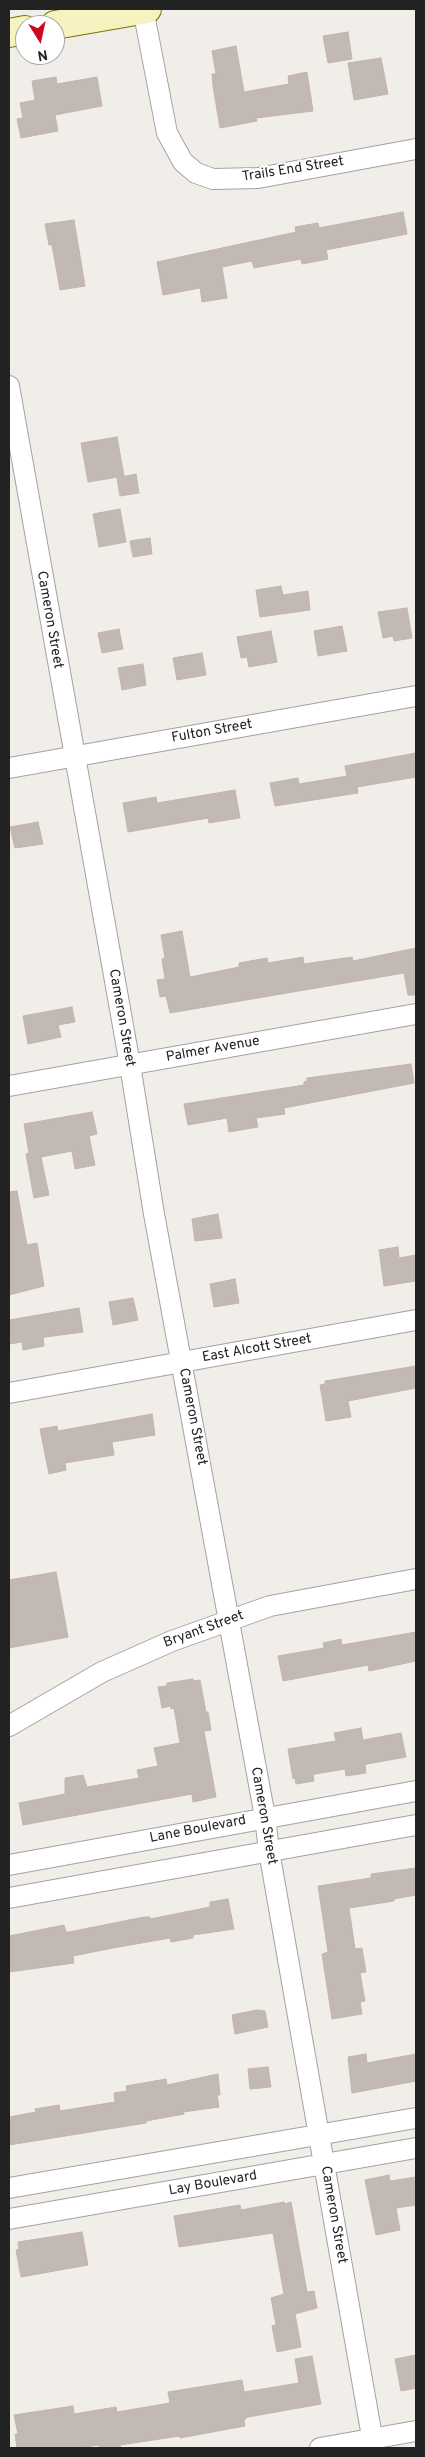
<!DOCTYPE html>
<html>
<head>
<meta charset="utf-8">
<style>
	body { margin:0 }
	#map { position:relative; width:425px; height:2457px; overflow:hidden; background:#f1eee9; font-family:Overpass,sans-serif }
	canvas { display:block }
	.frame { position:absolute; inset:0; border:10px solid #222; pointer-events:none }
	.north { position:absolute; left:15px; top:15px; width:50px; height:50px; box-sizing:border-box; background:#fff; border:1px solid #a7a7a7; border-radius:50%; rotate:170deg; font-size:14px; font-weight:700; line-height:20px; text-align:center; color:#222 }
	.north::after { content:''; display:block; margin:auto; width:18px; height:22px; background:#ca0a23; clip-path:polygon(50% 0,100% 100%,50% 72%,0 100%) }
</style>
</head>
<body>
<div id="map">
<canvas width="425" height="2457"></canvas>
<div class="frame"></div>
<div class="north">N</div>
</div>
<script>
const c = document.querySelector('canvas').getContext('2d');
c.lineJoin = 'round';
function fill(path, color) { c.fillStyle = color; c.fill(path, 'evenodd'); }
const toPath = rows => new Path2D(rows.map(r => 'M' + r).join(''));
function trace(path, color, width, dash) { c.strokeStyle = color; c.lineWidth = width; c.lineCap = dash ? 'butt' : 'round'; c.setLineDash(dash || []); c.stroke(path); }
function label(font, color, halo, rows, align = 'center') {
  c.font = font + ' Overpass,sans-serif'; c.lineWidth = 4; c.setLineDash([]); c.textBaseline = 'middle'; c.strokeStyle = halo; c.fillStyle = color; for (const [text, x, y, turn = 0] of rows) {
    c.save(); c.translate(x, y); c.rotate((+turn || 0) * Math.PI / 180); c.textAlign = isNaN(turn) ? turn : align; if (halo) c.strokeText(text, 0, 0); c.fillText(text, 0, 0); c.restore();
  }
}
const building = toPath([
	[348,32,352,59,328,63,323,36,348,32],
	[236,46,244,92,289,84,288,76,307,72,313,111,256,118,257,121,220,128,213,86,212,74,216,74,212,51,236,46],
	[381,58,388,94,354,100,348,63,381,58],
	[56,77,57,84,97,77,102,106,55,115,58,131,21,138,17,119,23,118,20,103,35,100,32,81,56,77],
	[403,212,407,234,326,250,328,259,302,264,301,259,254,268,252,261,222,267,227,298,202,302,200,288,163,295,157,262,296,232,295,227,318,223,319,228,403,212],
	[74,220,85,286,60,290,52,245,49,245,45,224,74,220],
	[117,437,124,476,88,482,81,443,117,437],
	[136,474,139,493,120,496,117,478,136,474],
	[120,509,126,542,99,547,93,514,120,509],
	[150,538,152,554,133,557,130,541,150,538],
	[281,586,283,595,308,591,310,610,260,617,256,590,281,586],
	[407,608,412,638,394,641,393,636,383,638,378,612,407,608],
	[342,626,347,651,318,656,314,631,342,626],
	[119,629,123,649,102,653,98,633,119,629],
	[271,631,277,662,249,667,247,657,241,658,237,637,271,631],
	[202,653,206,675,177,680,173,658,202,653],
	[143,664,146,685,122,690,118,668,143,664],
	[416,753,416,777,357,787,358,793,275,806,270,783,298,778,299,784,347,776,345,766,416,753],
	[235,790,240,818,209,823,208,818,128,832,123,803,156,797,157,803,235,790],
	[38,822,43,844,15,848,10,827,38,822],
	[182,931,190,977,239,967,239,963,267,958,268,963,303,957,304,964,352,957,353,961,416,948,416,995,408,995,404,973,170,1013,166,996,160,997,157,980,165,979,162,959,165,958,161,935,182,931],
	[72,1007,75,1022,58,1025,61,1037,28,1044,23,1016,72,1007],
	[411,1064,414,1083,284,1108,285,1114,256,1118,258,1127,229,1132,227,1118,188,1125,184,1104,304,1085,304,1082,307,1081,307,1078,411,1064],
	[92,1112,97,1134,89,1136,95,1165,75,1169,72,1151,41,1157,49,1195,34,1198,26,1154,29,1153,24,1124,92,1112],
	[17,1191,27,1245,37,1243,44,1286,9,1295,9,1192,17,1191],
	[218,1214,222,1238,195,1241,192,1219,218,1214],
	[398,1247,399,1258,416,1255,416,1281,384,1286,379,1250,398,1247],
	[235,1279,239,1303,214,1307,210,1284,235,1279],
	[133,1298,138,1320,113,1325,109,1302,133,1298],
	[79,1308,83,1332,46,1337,43,1338,44,1346,23,1350,22,1342,9,1344,9,1320,79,1308],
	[416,1366,416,1388,348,1401,351,1417,326,1421,320,1385,325,1384,325,1381,416,1366],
	[152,1414,155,1435,112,1442,114,1455,65,1463,66,1470,49,1474,40,1429,57,1426,58,1431,152,1414],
	[56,1572,68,1637,9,1648,9,1580,56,1572],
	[416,1632,416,1661,369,1671,368,1665,283,1681,278,1656,324,1648,323,1643,341,1639,342,1645,416,1632],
	[193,1679,193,1681,200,1680,206,1712,208,1712,211,1730,204,1731,216,1797,193,1802,192,1794,23,1825,19,1803,65,1794,65,1778,83,1775,87,1787,139,1778,137,1770,158,1766,154,1748,180,1743,174,1708,171,1709,171,1706,162,1708,158,1687,167,1686,167,1683,193,1679],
	[361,1728,363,1740,401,1733,406,1757,367,1764,365,1765,366,1773,346,1776,345,1769,315,1774,313,1775,314,1781,296,1784,295,1778,293,1779,288,1749,336,1741,334,1733,361,1728],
	[416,1868,416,1895,394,1899,394,1901,349,1908,355,1949,362,1948,366,1972,360,1973,365,2001,360,2002,362,2014,332,2019,322,1954,328,1952,318,1886,371,1878,371,1874,416,1868],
	[228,1899,234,1929,193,1935,193,1938,171,1942,170,1938,113,1948,73,1956,74,1963,9,1972,9,1936,64,1925,66,1932,69,1932,144,1917,150,1917,150,1919,210,1907,210,1902,228,1899],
	[257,2010,265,2011,268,2027,235,2034,232,2015,257,2010],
	[366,2054,367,2063,416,2054,416,2081,352,2093,348,2057,366,2054],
	[268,2067,271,2087,250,2089,248,2069,268,2067],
	[218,2074,220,2095,217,2095,219,2107,183,2112,184,2114,146,2121,146,2123,9,2145,9,2117,36,2112,35,2109,59,2105,60,2111,115,2102,114,2093,127,2091,126,2086,166,2079,167,2085,218,2074],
	[389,2175,390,2181,416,2177,416,2205,396,2208,400,2230,376,2235,365,2180,389,2175],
	[284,2202,285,2204,291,2202,307,2292,314,2291,317,2308,295,2314,301,2347,277,2352,272,2326,276,2325,271,2298,284,2294,273,2233,179,2247,174,2216,240,2205,241,2210,284,2202],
	[82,2232,88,2265,21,2277,16,2250,19,2249,18,2242,82,2232],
	[416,2355,416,2388,401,2391,395,2359,416,2355],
	[312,2356,321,2404,248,2417,244,2420,245,2426,180,2438,180,2436,120,2445,121,2448,100,2448,99,2445,78,2448,17,2448,15,2434,18,2434,14,2415,73,2406,74,2414,116,2407,117,2412,170,2403,168,2392,242,2380,244,2392,299,2383,295,2359,312,2356]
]);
fill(building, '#c2b9b5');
trace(building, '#c3b3ac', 1);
const street = toPath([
	[143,9,167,133,183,162,196,173,213,179,258,178,416,149],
	[9,386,130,1065,154,1214,265,1817,269,1851,374,2448],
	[9,768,416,696],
	[9,1086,416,1014],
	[9,1393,416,1320],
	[9,1726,102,1672,172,1641,270,1606,416,1579],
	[9,1865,416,1791],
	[9,1898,416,1825],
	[9,2188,416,2118],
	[9,2219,416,2148],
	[320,2448,416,2431]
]);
const secondary = toPath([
	[55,25,147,9],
	[9,33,25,30]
]);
trace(street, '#a3a3a3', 22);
trace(secondary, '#77750b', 30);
trace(street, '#fff', 20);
trace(secondary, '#f7f3c1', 28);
label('14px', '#222', '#fff', [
	["Trails End Street",293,170,-9],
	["Cameron Street",49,620,80],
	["Fulton Street",212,732,-10],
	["Cameron Street",121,1018,80],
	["Palmer Avenue",213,1050,-10],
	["East Alcott Street",257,1349,-10],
	["Cameron Street",192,1417,79],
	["Bryant Street",204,1630,-20],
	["Cameron Street",263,1816,80],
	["Lane Boulevard",198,1830,-11],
	["Lay Boulevard",213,2184,-10],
	["Cameron Street",333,2215,80]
]);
</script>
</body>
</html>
